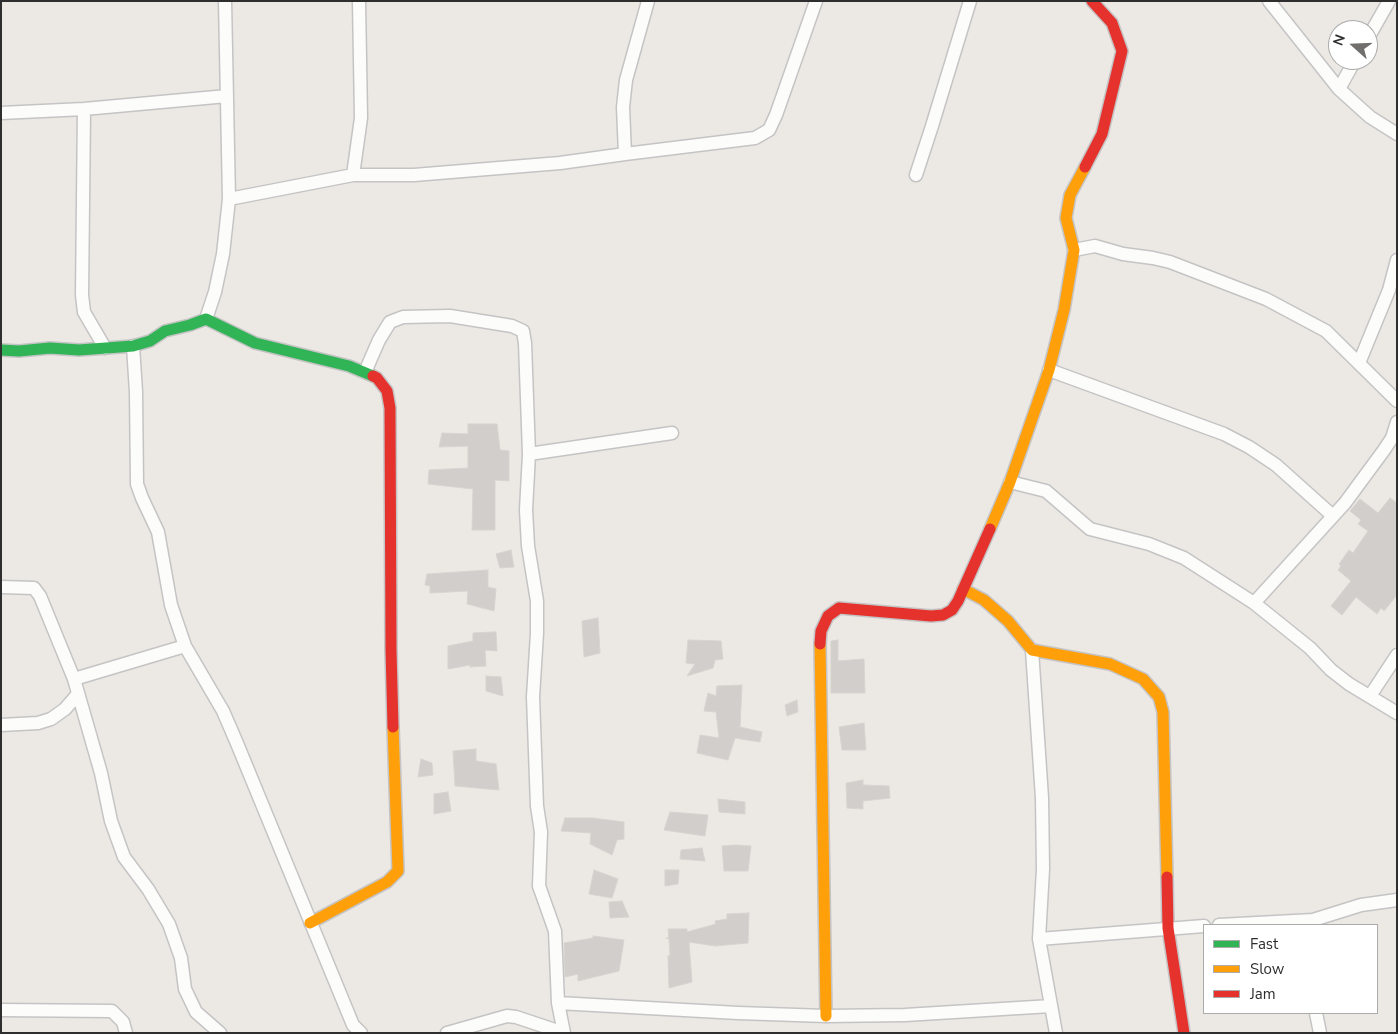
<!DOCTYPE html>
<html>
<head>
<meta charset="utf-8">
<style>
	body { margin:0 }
	#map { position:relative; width:1398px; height:1034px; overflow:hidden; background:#ece8e4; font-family:"Nunito Sans",sans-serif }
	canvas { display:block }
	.frame { position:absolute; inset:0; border:2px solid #2e2e2e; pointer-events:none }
	.legend { position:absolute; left:1203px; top:924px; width:175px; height:90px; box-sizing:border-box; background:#fff; border:1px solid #ababab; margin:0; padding:6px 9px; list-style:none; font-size:15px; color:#2e2e2e }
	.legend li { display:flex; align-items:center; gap:10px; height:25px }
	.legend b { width:25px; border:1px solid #ababab }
	.north { position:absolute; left:1328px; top:20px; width:50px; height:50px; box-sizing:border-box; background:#fff; border:1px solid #ababab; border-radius:50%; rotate:290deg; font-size:14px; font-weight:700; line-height:20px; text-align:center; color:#2e2e2e }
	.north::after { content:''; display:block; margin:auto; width:18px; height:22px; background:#706f6e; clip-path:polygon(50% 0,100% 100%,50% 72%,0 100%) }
</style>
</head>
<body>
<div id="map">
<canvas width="1398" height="1034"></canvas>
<div class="frame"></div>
<ul class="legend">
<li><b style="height:6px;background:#30b455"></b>Fast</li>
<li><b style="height:6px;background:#ff9f0a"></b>Slow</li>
<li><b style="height:6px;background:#e5322d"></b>Jam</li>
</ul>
<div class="north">N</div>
</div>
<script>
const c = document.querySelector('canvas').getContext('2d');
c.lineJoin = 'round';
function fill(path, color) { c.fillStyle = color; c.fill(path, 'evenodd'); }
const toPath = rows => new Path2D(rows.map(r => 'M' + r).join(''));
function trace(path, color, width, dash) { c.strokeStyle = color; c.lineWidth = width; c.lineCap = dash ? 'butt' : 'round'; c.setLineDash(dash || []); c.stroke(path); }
const building = toPath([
	[468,424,497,424,500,450,509,451,509,481,495,480,495,530,472,530,473,489,428,484,429,470,468,468,468,446,439,447,442,433,468,434,468,424],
	[1390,498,1397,503,1397,595,1384,611,1381,608,1377,614,1356,597,1342,615,1331,606,1351,581,1338,570,1341,566,1339,564,1349,550,1353,553,1368,531,1358,524,1361,520,1350,511,1360,499,1378,513,1390,498],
	[511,550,514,567,500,568,496,554,511,550],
	[488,570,488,587,496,589,494,611,467,604,468,591,430,593,430,586,425,585,427,574,488,570],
	[598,618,600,653,584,657,582,621,598,618],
	[493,632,496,632,497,651,485,650,486,666,470,667,470,665,448,669,448,646,473,641,473,633,493,632],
	[688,640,721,641,723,659,715,660,713,668,687,676,695,664,686,663,688,640],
	[838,640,838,661,864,659,865,693,831,693,831,641,838,640],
	[486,676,501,677,503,696,486,691,486,676],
	[742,685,740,727,762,732,760,742,735,738,728,760,697,753,700,735,719,738,716,712,704,711,708,693,716,696,717,686,742,685],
	[797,700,798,712,787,716,785,705,797,700],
	[864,723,866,750,842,750,839,727,864,723],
	[476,749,476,761,496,764,499,790,455,786,453,751,476,749],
	[421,759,432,763,433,775,418,777,421,759],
	[863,780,863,785,889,786,890,798,863,801,863,809,847,808,846,783,863,780],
	[448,792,451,811,434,814,434,794,448,792],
	[718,799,745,802,745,814,719,812,718,799],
	[670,812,708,815,705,836,664,830,670,812],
	[565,818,593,818,624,822,624,839,617,840,612,855,590,844,591,833,561,831,565,818],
	[736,845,751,846,748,871,724,871,722,846,736,845],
	[702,848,705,861,680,859,681,850,702,848],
	[594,870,618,879,612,898,589,894,594,870],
	[665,870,679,870,678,884,665,886,665,870],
	[622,901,629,917,610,918,609,902,622,901],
	[749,913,748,943,715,946,689,942,692,982,669,988,668,956,670,955,669,939,666,938,669,938,668,929,687,929,687,932,716,924,715,921,727,919,727,914,749,913],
	[593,936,624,940,619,971,578,981,578,974,565,977,564,943,593,938,593,936]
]);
fill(building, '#d1cecb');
trace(building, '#d7d4d0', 1);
const street = toPath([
	[648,1,626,80,623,107,625,154,755,138,769,130,776,115,816,1],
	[1269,1,1339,89,1370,117,1397,134],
	[1368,38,1389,1],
	[1339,89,1355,60],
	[84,109,82,295,84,312,105,348],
	[1,113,84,109,227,96],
	[353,175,361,118,359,1],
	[916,175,932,126,970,1],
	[229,199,353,175,414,175,560,163,625,154],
	[1074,250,1095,246,1123,254,1153,258,1170,262,1266,299,1326,331,1397,401],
	[206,319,215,292,223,254,229,199,225,1],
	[133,346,136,392,137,484,142,498,158,532,171,605,185,646,223,711,236,741,353,1025,361,1033],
	[1359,363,1389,290,1397,260],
	[1049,370,1224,434,1249,447,1276,465,1333,516],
	[365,372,379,340,390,322,403,317,450,316,512,326,523,331,525,343,529,454,526,510,528,546,537,601,537,633,533,697,537,806,541,832,539,886,555,931,558,1003,564,1033],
	[529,454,672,433],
	[1010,482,1046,491,1090,529,1149,544,1184,558,1254,603,1310,648,1331,670,1349,684,1397,713],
	[1,587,34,588,40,596,74,679,101,773,111,821,124,857,148,889,169,924,181,958,185,989,196,1012,220,1033],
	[1254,603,1345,503,1384,450,1392,438,1397,422],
	[1032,650,1042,798,1043,869,1039,939,1056,1033],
	[74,679,185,646],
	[1370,696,1397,655],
	[1,725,38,723,51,719,65,709,78,694],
	[1219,925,1313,920,1361,905,1397,900],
	[1039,939,1204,926],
	[558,1003,738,1013,826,1016,905,1015,1051,1006],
	[1,1010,112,1011,123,1022,126,1033],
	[1316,1013,1320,1033],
	[447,1033,507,1016,516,1017,564,1033]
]);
const fast = toPath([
	[1,350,19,351,50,348,79,350,133,346,150,341,165,331,190,325,206,319,255,343,349,366,373,376]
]);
const slow = toPath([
	[990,529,1010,482,1049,370,1064,310,1074,250,1066,218,1070,195,1085,167],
	[963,589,984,600,1008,621,1032,650,1110,664,1143,679,1159,697,1163,712,1167,877],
	[820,644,826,1016],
	[310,923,387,882,398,871,393,727]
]);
const jam = toPath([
	[1085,167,1102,134,1122,51,1112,23,1092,1],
	[373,376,377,378,387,391,390,408,391,650,393,727],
	[820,644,821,631,828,616,839,608,931,616,943,615,952,610,958,601,990,529],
	[1167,877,1168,928,1184,1033]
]);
trace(street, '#c5c4c5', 15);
trace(fast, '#c5c4c5', 14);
trace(slow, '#c5c4c5', 14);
trace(jam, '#c5c4c5', 14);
trace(street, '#fcfcfb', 12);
trace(fast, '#30b455', 11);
trace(slow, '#ff9f0a', 11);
trace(jam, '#e5322d', 11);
</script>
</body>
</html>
